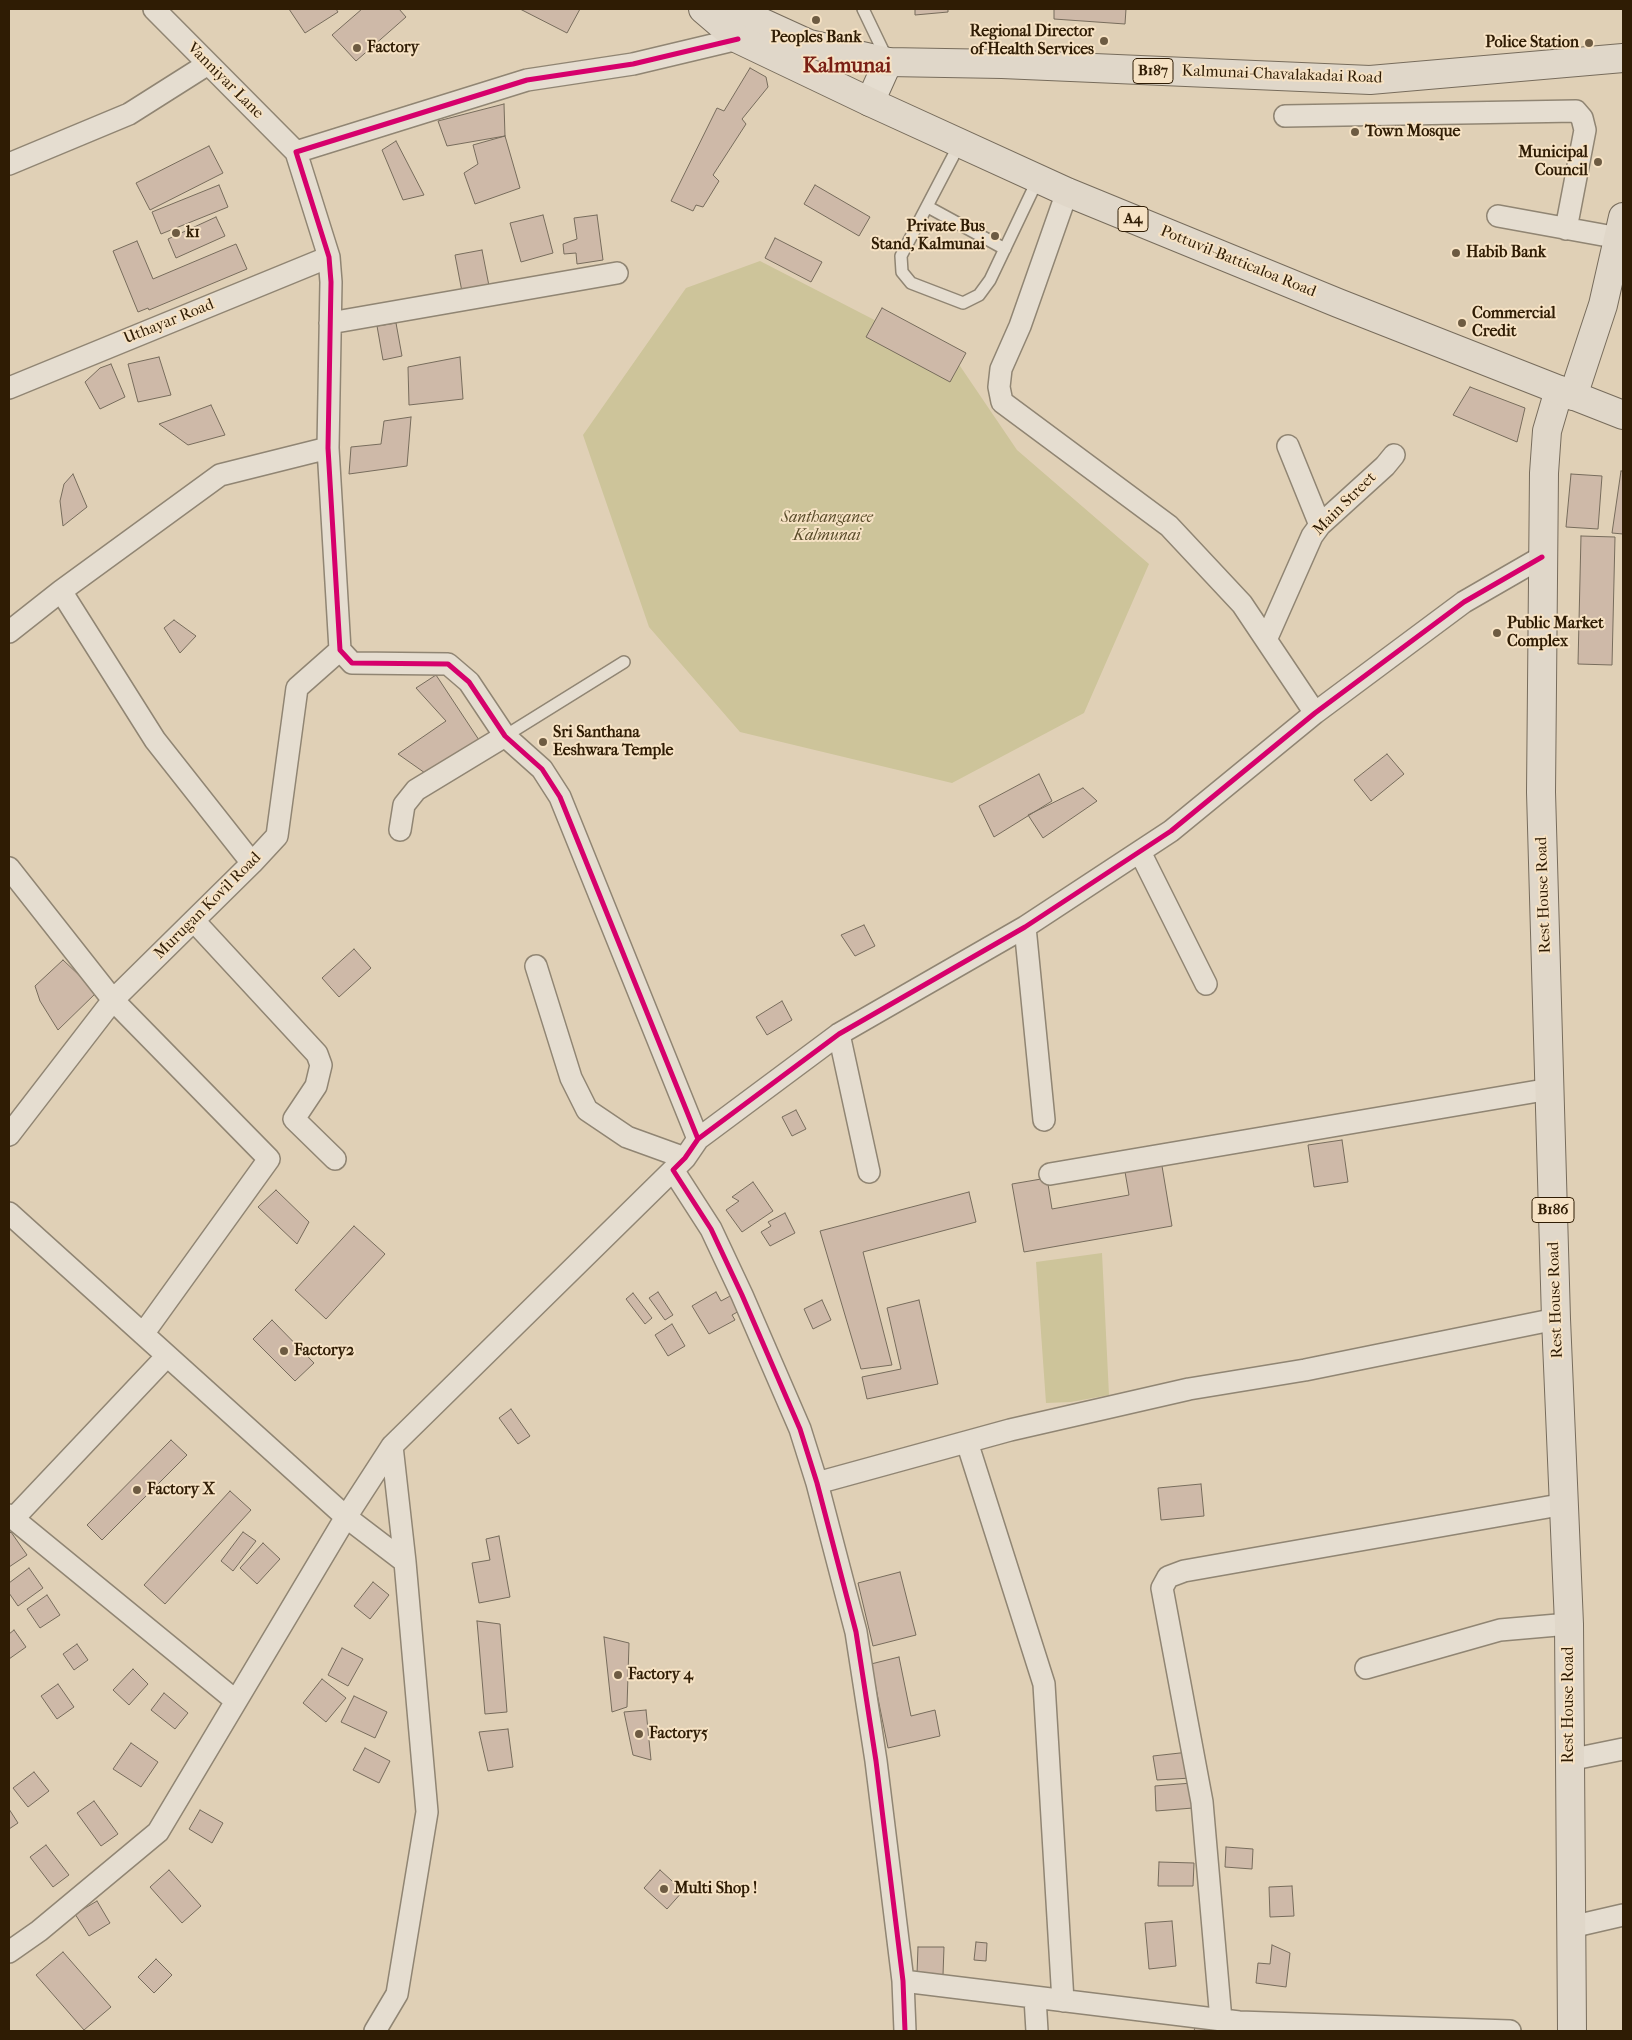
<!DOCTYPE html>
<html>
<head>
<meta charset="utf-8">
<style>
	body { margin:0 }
	#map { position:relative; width:1632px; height:2040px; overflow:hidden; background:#e0d0b6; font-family:"IM FELL French Canon",serif }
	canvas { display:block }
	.frame { position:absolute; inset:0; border:10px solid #2f1c04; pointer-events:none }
</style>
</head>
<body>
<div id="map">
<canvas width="1632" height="2040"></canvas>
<div class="frame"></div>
</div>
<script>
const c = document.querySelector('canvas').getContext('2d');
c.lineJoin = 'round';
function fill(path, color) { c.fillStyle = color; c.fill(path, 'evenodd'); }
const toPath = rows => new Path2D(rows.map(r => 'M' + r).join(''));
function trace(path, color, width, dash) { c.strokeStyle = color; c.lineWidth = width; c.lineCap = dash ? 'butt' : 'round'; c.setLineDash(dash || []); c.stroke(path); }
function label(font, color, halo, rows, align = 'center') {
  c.font = font + ' "IM FELL French Canon",serif'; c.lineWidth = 4; c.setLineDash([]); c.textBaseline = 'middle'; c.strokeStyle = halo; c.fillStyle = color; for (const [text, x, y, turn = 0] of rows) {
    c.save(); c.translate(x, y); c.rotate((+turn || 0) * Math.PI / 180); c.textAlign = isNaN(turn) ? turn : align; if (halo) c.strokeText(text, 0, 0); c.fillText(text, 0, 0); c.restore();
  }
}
fill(toPath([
	[760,261,958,363,1017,450,1149,564,1084,713,952,783,740,732,649,627,583,435,686,288],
	[1102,1253,1109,1395,1071,1402,1046,1403,1036,1262]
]), '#cdc49a');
const building = toPath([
	[289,9,336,9,338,12,305,33,289,9],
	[362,9,399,9,406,17,356,61,332,35,362,9],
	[520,9,580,9,567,33,520,9],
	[915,9,948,9,948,12,915,15,915,9],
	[1054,9,1126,9,1125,24,1054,19,1054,9],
	[750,68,766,77,768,87,742,119,746,124,713,175,719,181,703,207,696,205,693,211,671,201,717,108,724,111,750,68],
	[504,104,505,136,447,146,438,121,504,104],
	[505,136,520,188,475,204,464,173,478,164,473,145,505,136],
	[396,141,424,195,403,200,382,150,396,141],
	[209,146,223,173,150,210,136,183,209,146],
	[219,185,228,207,161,234,152,212,219,185],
	[815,185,870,217,859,236,804,204,815,185],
	[543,215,553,253,521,262,510,223,543,215],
	[597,215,603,260,577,264,576,253,564,254,563,244,577,239,574,218,597,215],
	[216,217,225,236,176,258,168,239,216,217],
	[775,238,822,262,811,282,765,258,775,238],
	[137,241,153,279,236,244,247,269,149,310,148,308,138,312,113,251,137,241],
	[482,250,490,291,463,297,455,255,482,250],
	[882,308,966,353,950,382,866,337,882,308],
	[396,323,402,356,383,360,377,326,396,323],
	[159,357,171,395,138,402,128,364,159,357],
	[460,357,463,399,409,405,408,367,460,357],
	[111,364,125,397,100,409,85,382,100,368,111,364],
	[1470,387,1525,408,1517,442,1453,415,1470,387],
	[211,405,225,435,188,445,159,424,211,405],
	[411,417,407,466,349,474,351,447,381,444,384,421,411,417],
	[1621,471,1623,471,1623,534,1612,533,1621,471],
	[73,474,87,507,63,526,60,501,64,484,73,474],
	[1571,474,1602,476,1598,529,1566,527,1571,474],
	[1581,536,1615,537,1612,665,1578,664,1581,536],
	[174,620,196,636,180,653,164,628,174,620],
	[436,675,479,740,425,773,398,754,446,721,416,688,436,675],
	[1387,754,1404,774,1371,801,1354,780,1387,754],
	[1039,774,1052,801,994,837,979,806,1039,774],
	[1083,788,1097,801,1043,838,1028,815,1083,788],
	[864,925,875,946,855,956,841,935,864,925],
	[354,949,371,968,339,997,322,978,354,949],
	[63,960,97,992,58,1030,40,1001,35,986,63,960],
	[782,1001,792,1020,767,1035,756,1017,782,1001],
	[796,1110,806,1129,792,1136,782,1117,796,1110],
	[1342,1140,1348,1182,1314,1187,1308,1145,1342,1140],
	[1161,1160,1172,1226,1024,1252,1012,1184,1047,1178,1052,1209,1129,1195,1124,1166,1161,1160],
	[753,1182,773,1211,742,1232,726,1210,739,1201,732,1197,753,1182],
	[276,1190,309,1222,297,1244,258,1207,276,1190],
	[969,1192,976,1222,863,1252,892,1365,861,1369,820,1231,969,1192],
	[785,1213,795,1233,770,1246,761,1232,771,1226,768,1222,785,1213],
	[354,1226,385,1254,326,1319,295,1290,354,1226],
	[658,1292,673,1315,665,1320,649,1298,658,1292],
	[716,1292,721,1301,732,1295,741,1310,732,1315,735,1320,709,1334,692,1306,716,1292],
	[633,1293,652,1318,645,1324,626,1299,633,1293],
	[822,1300,831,1320,813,1329,804,1309,822,1300],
	[919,1300,938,1384,867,1399,862,1377,901,1369,887,1308,919,1300],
	[272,1320,314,1363,295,1381,253,1339,272,1320],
	[672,1324,685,1346,668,1356,655,1335,672,1324],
	[511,1409,530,1436,518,1444,499,1418,511,1409],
	[171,1440,187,1455,102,1540,87,1525,171,1440],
	[1201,1484,1204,1516,1161,1520,1158,1488,1201,1484],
	[230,1491,251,1510,165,1604,144,1585,230,1491],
	[11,1532,27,1555,9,1567,9,1534,11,1532],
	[243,1532,256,1541,233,1571,221,1561,243,1532],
	[499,1536,510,1597,479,1603,472,1563,490,1560,486,1539,499,1536],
	[263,1543,280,1559,257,1584,240,1568,263,1543],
	[29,1568,43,1588,18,1606,9,1593,9,1583,29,1568],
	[900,1572,916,1635,873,1646,858,1583,900,1572],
	[373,1582,389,1595,370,1619,354,1606,373,1582],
	[47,1595,60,1615,40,1628,27,1609,47,1595],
	[477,1621,500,1624,507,1712,485,1714,477,1621],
	[14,1630,26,1647,9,1659,9,1634,14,1630],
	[604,1637,629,1643,627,1707,612,1712,604,1637],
	[77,1644,88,1660,74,1670,63,1654,77,1644],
	[342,1648,363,1659,348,1686,328,1675,342,1648],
	[899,1657,911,1716,935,1710,940,1736,888,1748,871,1664,899,1657],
	[133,1669,148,1684,129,1705,113,1690,133,1669],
	[322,1679,346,1698,326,1722,303,1703,322,1679],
	[58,1684,74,1707,57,1719,41,1696,58,1684],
	[164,1693,188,1713,175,1729,151,1710,164,1693],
	[354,1696,387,1712,375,1738,341,1722,354,1696],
	[646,1710,651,1760,633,1755,624,1712,646,1710],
	[508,1729,513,1767,488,1771,479,1732,508,1729],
	[131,1743,158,1762,141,1787,113,1769,131,1743],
	[365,1748,390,1761,379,1783,353,1770,365,1748],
	[1189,1752,1191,1778,1157,1780,1153,1756,1189,1752],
	[34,1772,49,1791,28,1807,13,1788,34,1772],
	[1192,1783,1193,1808,1156,1811,1155,1786,1192,1783],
	[94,1801,118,1834,101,1846,77,1813,94,1801],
	[9,1809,18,1823,9,1829,9,1809],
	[200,1810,223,1823,212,1843,189,1829,200,1810],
	[46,1845,69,1875,53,1887,30,1857,46,1845],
	[1226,1847,1253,1849,1252,1869,1225,1867,1226,1847],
	[1159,1862,1194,1863,1193,1886,1158,1886,1159,1862],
	[169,1870,201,1906,182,1923,150,1887,169,1870],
	[660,1870,683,1891,667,1909,644,1888,660,1870],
	[1292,1886,1294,1916,1270,1917,1269,1887,1292,1886],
	[97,1901,110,1923,89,1936,75,1914,97,1901],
	[1172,1921,1176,1966,1149,1969,1145,1923,1172,1921],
	[976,1942,987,1943,986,1961,974,1960,976,1942],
	[1272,1945,1290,1953,1286,1987,1256,1983,1258,1963,1270,1964,1272,1945],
	[918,1947,944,1947,943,1975,917,1974,918,1947],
	[63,1952,111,2007,84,2030,36,1975,63,1952],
	[156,1959,172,1975,154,1993,138,1977,156,1959],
	[1195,2027,1223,2031,1194,2031,1195,2027]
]);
fill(building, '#ceb9a8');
trace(building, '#776c5c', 1);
const service = toPath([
	[863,9,887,59],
	[960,143,901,256,902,272,911,283,963,303,979,295,990,280,1038,179],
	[928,207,1005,249],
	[505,736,624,662]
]);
const minor = toPath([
	[154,9,296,152],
	[1285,116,1576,111,1582,118,1585,130,1566,229],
	[9,164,129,114,208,64],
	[1067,192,1020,326,1001,369,999,387,1002,402,1169,526,1242,604,1315,713],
	[1498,216,1619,238],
	[330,323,617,273],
	[9,388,329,257],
	[1288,446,1320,525],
	[61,591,155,740,252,863],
	[9,632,61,591,220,475,328,448],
	[1266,640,1312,536,1320,525,1385,466,1394,455],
	[400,830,404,805,416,790,505,736],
	[1140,852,1206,984],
	[9,868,113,1000,269,1159,143,1334],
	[194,921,317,1054,321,1065,316,1086,294,1119,335,1159],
	[1025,927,1044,1120],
	[536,966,571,1078,587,1110,627,1137,685,1158],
	[839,1034,869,1172],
	[9,1135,113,1000,252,863,277,836,297,688,340,650],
	[698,1139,560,797,542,769,505,736,469,682,448,664,352,663,340,650,328,448,331,282,329,257,296,152,527,80,633,64,738,39],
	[1050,1174,1550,1089],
	[9,1213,346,1517,158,1832,39,1931,9,1952],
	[967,1442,1044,1684,1063,2001],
	[392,1446,346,1517,405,1562],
	[817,1483,1010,1430,1189,1389,1305,1370,1556,1319],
	[9,1515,236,1701],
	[13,1519,167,1356],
	[1366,1668,1500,1630,1569,1624],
	[1569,1760,1623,1749],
	[1571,1927,1623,1915],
	[903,1981,1239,2022,1510,2031],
	[1035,1998,1037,2031],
	[1221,2020,1202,1802,1162,1588,1168,1577,1184,1571,1565,1504],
	[375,2031,397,1994,427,1812,405,1562,392,1446,673,1170],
	[905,2031,903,1981,876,1761,856,1632,817,1483,800,1429,742,1295,711,1229,673,1170,685,1158,698,1139,839,1034,1025,927,1171,831,1315,713,1464,602,1542,557]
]);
const secondary = toPath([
	[870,102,888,62]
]);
const primary = toPath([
	[708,11,752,18,809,44,888,62,1002,64,1370,80,1623,58],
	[1559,390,1547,431,1544,473,1541,792,1556,1319,1569,1624,1572,2031],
	[1573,396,1603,305,1623,217]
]);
const trunk = toPath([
	[703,9,738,39,870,102,1067,192,1338,303,1623,415]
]);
trace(service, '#908573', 14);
trace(minor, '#908573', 24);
trace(secondary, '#776c5c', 30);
trace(primary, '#776c5c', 30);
trace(trunk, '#776c5c', 30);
trace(service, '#e5ddd0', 11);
trace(minor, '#e5ddd0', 21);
trace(secondary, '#e5ddd0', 28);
trace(primary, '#e0d7c9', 28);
trace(trunk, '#e0d7c9', 28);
trace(toPath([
	[698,1139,560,797,542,769,505,736,469,682,448,664,352,663,340,650,328,448,331,282,329,257,296,152,527,80,633,64,738,39],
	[905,2031,903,1981,876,1761,856,1632,817,1483,800,1429,742,1295,711,1229,673,1170,685,1158,698,1139,839,1034,1025,927,1171,831,1315,713,1464,602,1542,557]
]), '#d6006c', 5);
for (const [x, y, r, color] of [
	[816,20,5,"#6d5b42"],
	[1104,41,5,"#6d5b42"],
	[1589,43,5,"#6d5b42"],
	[357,48,5,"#6d5b42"],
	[1355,132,5,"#6d5b42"],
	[1598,162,5,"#6d5b42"],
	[176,233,5,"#6d5b42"],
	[995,236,5,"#6d5b42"],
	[1456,253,5,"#6d5b42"],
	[1462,323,5,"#6d5b42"],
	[1497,633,5,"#6d5b42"],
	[543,742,5,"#6d5b42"],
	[284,1351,5,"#6d5b42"],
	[137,1490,5,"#6d5b42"],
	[618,1675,5,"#6d5b42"],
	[639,1734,5,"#6d5b42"],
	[664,1889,5,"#6d5b42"]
]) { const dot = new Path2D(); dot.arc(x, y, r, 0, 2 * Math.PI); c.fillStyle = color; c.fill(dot); trace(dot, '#f6e2c4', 2); }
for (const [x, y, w] of [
	[1153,71,40],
	[1133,219,30],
	[1553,1210,42]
]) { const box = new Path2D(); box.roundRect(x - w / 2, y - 12.5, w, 25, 4); c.fillStyle = '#f6e2c4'; c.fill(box); trace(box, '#2f1c04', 1); }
label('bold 15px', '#2f1c04', null, [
	["B187",1153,71],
	["A4",1133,219],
	["B186",1553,1210]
]);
label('bold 16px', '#2f1c04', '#f6e2c4', [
	["Regional Director",1094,32,"right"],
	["of Health Services",1094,50,"right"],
	["Peoples Bank",816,38,"center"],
	["Police Station",1579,43,"right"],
	["Factory",367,48],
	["Town Mosque",1365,132],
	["Municipal",1588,153,"right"],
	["Council",1588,171,"right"],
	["Private Bus",985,227,"right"],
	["Stand, Kalmunai",985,245,"right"],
	["k1",186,233],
	["Habib Bank",1466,253],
	["Commercial",1472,314],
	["Credit",1472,332],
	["Public Market",1507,624],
	["Complex",1507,642],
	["Sri Santhana",553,733],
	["Eeshwara Temple",553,751],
	["Factory2",294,1351],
	["Factory X",147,1490],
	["Factory 4",628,1675],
	["Factory5",649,1734],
	["Multi Shop !",674,1889]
], 'left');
label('16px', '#2f1c04', '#f6e2c4', [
	["Kalmunai-Chavalakadai Road",1282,75,2],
	["Vanniyar Lane",225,81,45],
	["Pottuvil-Batticaloa Road",1238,262,22],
	["Uthayar Road",169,322,-22],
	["Main Street",1345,504,-45],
	["Rest House Road",1544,895,-92],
	["Murugan Kovil Road",208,906,-45],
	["Rest House Road",1556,1300,-92],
	["Rest House Road",1569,1705,-90]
]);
label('italic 16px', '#5a4c2a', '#f6e2c4', [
	["Santhanganee",827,518],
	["Kalmunai",827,536]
]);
label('bold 21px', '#7a1f14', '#f6e2c4', [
	["Kalmunai",847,67]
]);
</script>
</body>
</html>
